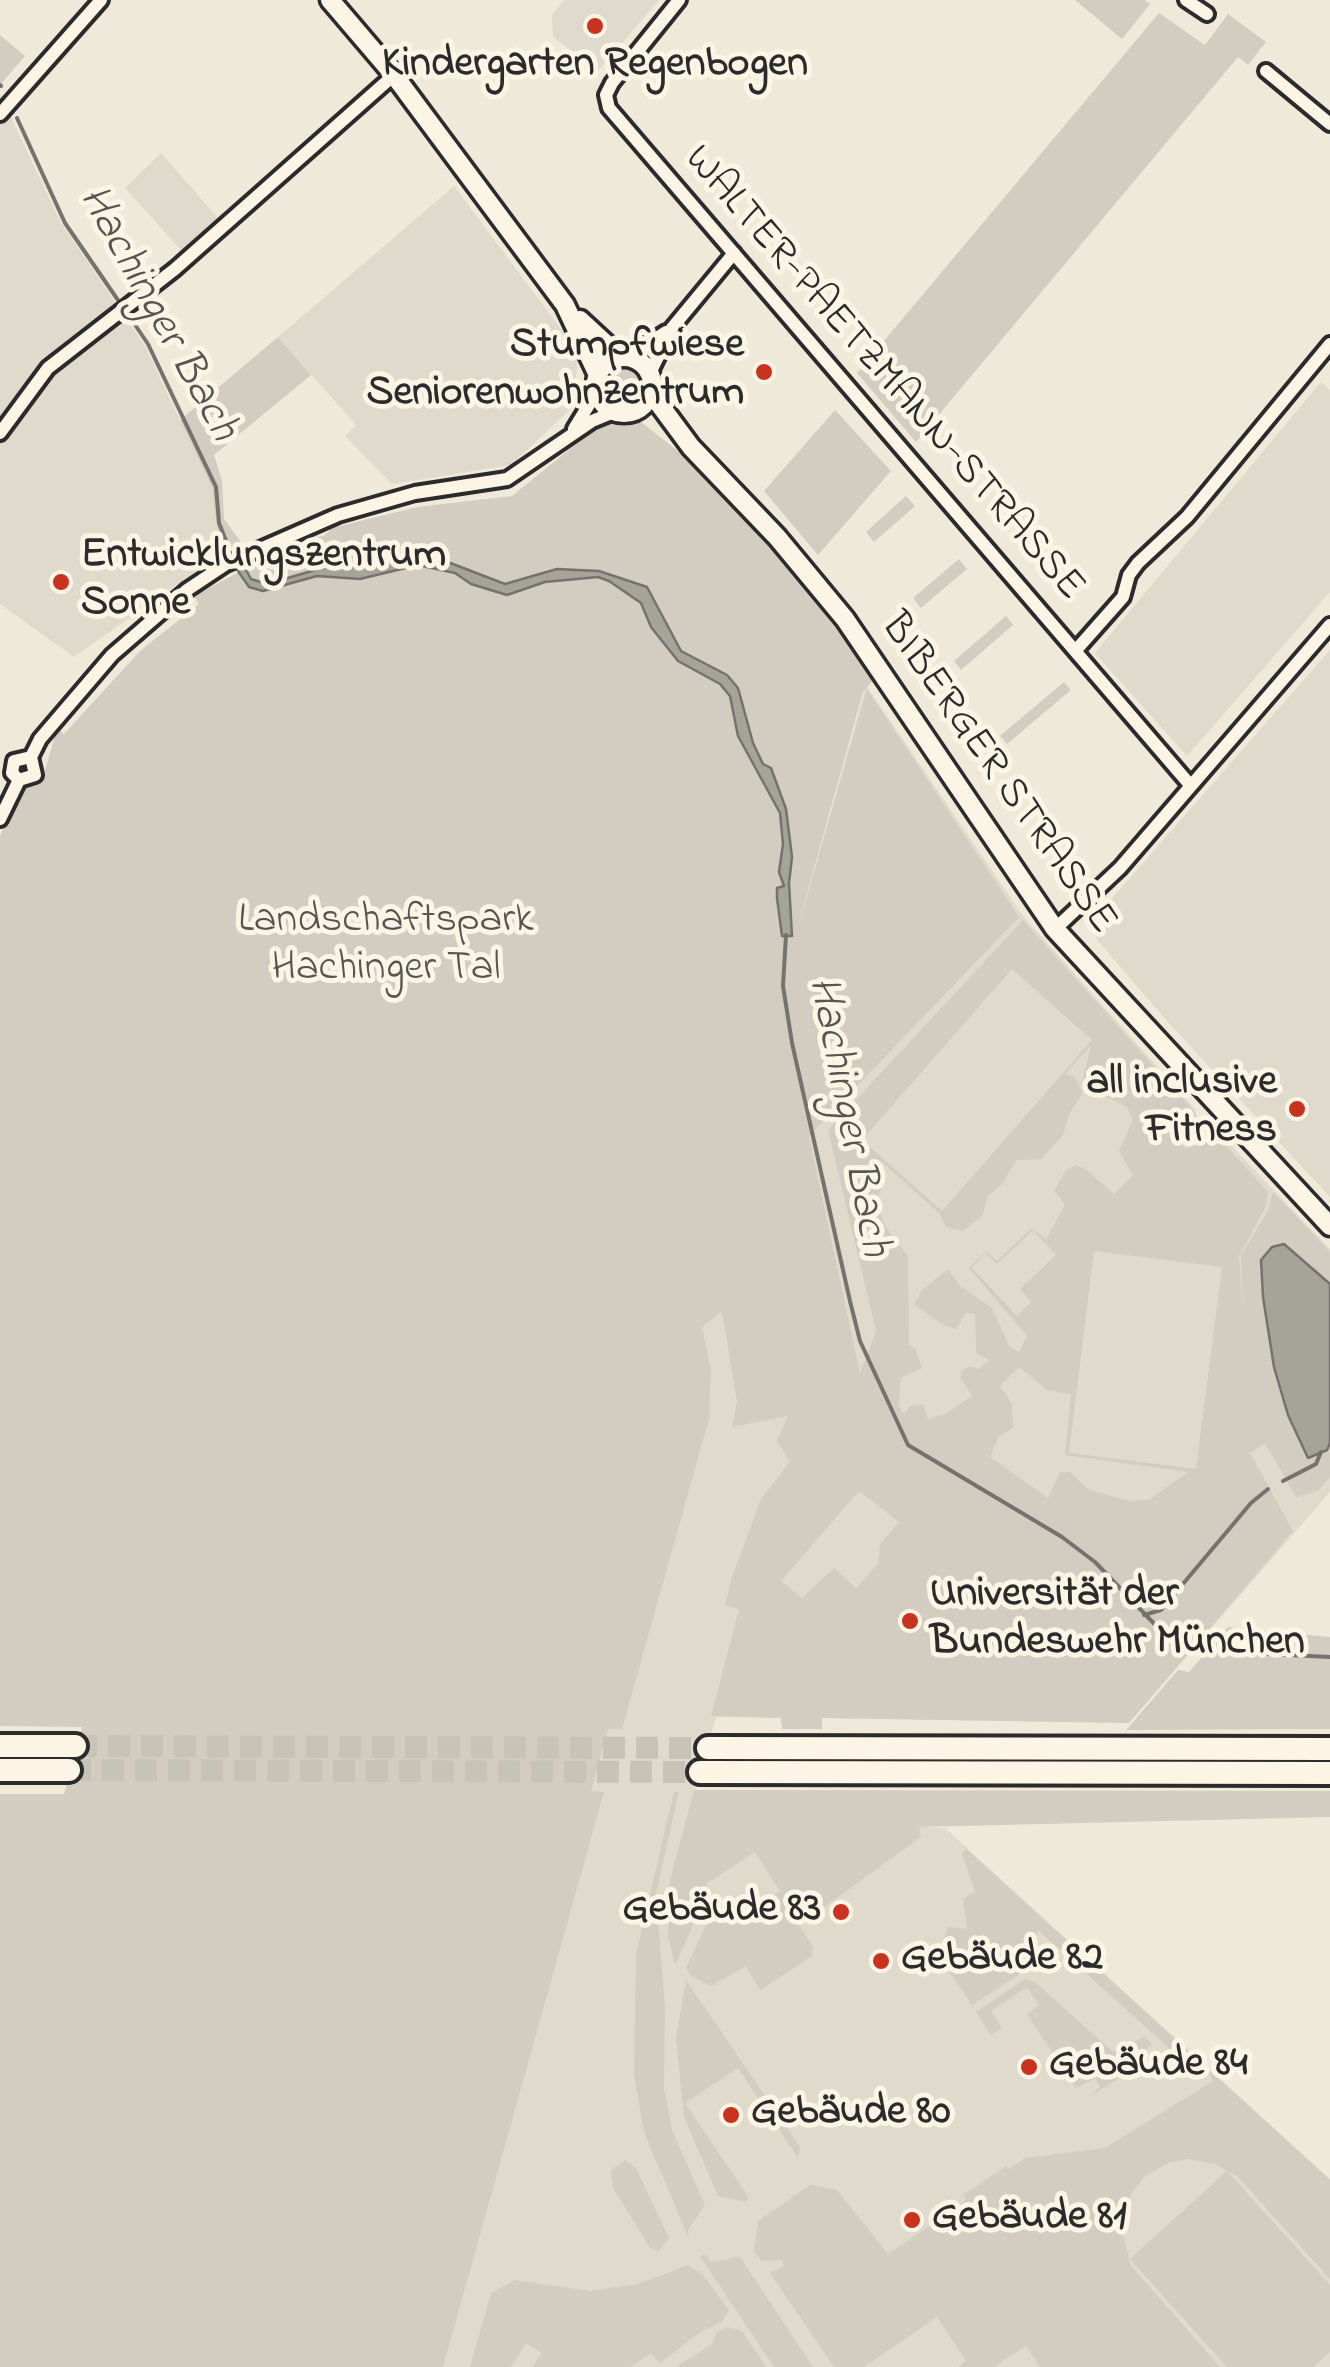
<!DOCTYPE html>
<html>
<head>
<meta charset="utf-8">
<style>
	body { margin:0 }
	canvas { display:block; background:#efe9da }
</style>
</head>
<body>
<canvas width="1330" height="2367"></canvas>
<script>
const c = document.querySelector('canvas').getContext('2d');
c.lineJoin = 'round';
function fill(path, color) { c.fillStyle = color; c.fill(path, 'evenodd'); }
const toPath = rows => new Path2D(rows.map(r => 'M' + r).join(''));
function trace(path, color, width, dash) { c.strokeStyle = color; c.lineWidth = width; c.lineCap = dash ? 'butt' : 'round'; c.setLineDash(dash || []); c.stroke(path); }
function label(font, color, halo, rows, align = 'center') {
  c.font = font + ' "Indie Flower",sans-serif'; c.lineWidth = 10; c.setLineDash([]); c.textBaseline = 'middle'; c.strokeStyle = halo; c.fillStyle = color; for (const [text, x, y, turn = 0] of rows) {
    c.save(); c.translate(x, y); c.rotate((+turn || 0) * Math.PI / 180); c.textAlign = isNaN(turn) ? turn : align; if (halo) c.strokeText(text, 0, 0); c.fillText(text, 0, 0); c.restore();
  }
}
fill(toPath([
	[564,0,659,0,598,71,553,37,552,15],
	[0,94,61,223,145,346,212,488,220,554,74,657,0,604],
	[161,153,218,218,182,251,125,188],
	[454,186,578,352,574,406,511,465,392,484,345,436,356,425,278,337],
	[1321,382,1330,390,1330,592,1187,756,1095,653],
	[1330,650,1330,1197,1167,1021,1097,940,1093,920],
	[866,685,1023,916,1195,1109,1198,1121,1179,1135,1187,1147,1223,1137,1330,1249,1330,1492,1129,1723,822,1718,822,1729,782,1729,781,1718,716,1717,687,1817,945,1828,1330,2179,1330,2367,396,2367]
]), '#e0dacc');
fill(toPath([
	[1075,0,1144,0,1150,4,1122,39],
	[1159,13,1205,45,1228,14,1266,42,1248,65,1238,57,916,442,857,373],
	[0,35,25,56,0,85],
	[278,337,311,375,214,455,222,481,224,519,241,542,220,554,212,488,180,420],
	'603 386a21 21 0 1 1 42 0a21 21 0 1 1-42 0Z',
	[835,410,891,471,818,555,764,491],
	[640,421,679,452,767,541,875,678,863,692,795,937,867,689,1019,917,809,1136,860,1374,876,1331,828,1130,1023,920,1194,1111,1196,1120,1175,1135,1184,1148,1221,1140,1268,1192,1265,1208,1239,1256,1243,1310,1241,1255,1268,1211,1273,1192,1330,1252,1330,1477,1318,1491,1296,1497,1265,1443,1250,1453,1293,1531,1129,1723,822,1718,822,1729,782,1729,781,1718,711,1716,739,1609,725,1605,732,1577,761,1499,790,1462,777,1441,788,1416,732,1427,737,1402,722,1311,702,1327,711,1369,709,1419,622,1729,608,1729,591,1791,604,1792,443,2367,0,2367,0,1794,64,1794,82,1727,0,1726,0,836,20,790,43,777,57,729,64,734,140,651,199,604,194,596,288,546,325,535,332,528,417,507,512,496,603,422],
	[1012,969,1092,1040,942,1211,862,1140],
	[1091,1045,1083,1079,1088,1088,1127,1107,1133,1120,1119,1151,1133,1175,1114,1194,1087,1170,1076,1165,1066,1170,1054,1191,1065,1204,1046,1240,1032,1228,997,1261,987,1251,969,1268,1027,1336,1019,1352,1009,1346,992,1308,960,1286,948,1269,921,1291,914,1305,944,1325,956,1329,966,1313,975,1314,976,1353,989,1360,979,1369,971,1366,962,1370,960,1377,972,1396,945,1414,928,1419,923,1404,910,1406,904,1414,899,1407,901,1378,922,1368,916,1350,909,1344,908,1256,885,1226,876,1203,883,1183,882,1162,939,1213,946,1227,963,1231,983,1215,987,1197,1003,1183,1016,1160,1041,1159,1063,1135,1069,1114,1083,1093,1074,1076,1065,1074],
	[1033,1230,1056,1255,1020,1289,1031,1302,1017,1316,972,1268,986,1253,997,1264],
	[1094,1251,1222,1267,1196,1469,1069,1453],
	[1019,1367,1047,1390,1071,1394,1065,1455,1188,1472,1149,1500,1131,1501,1089,1490,1070,1472,1060,1472,1048,1498,990,1457,999,1436,1013,1428,1012,1404,1000,1386],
	[859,1491,899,1522,880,1544,878,1564,856,1588,834,1568,802,1598,781,1581],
	[906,496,915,506,874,542,866,532],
	[959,559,967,569,921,608,913,598],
	[1006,616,1013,625,961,670,954,661],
	[1064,682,1071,690,1007,744,1000,736],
	[1228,1627,1330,1637,1330,1729,1126,1730,1178,1670,1189,1672],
	[694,1790,1330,1791,1330,1817,919,1827,921,1837,799,1925,813,1947,812,1956,760,1990,746,1966,711,1986,691,1976,686,1968,705,1927,721,1909,732,1924,780,1891,755,1852,706,1884,709,1890,675,1965,668,1936,670,1880],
	[674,1792,679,1792,656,1893,665,2007,664,2088,672,2130,705,2205,688,2230,689,2239,644,2132,634,2075,636,1954],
	[966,1849,1330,2180,1330,2279,1239,2178,1215,2164,1188,2159,1168,2163,1144,2177,1131,2194,1121,2227,1131,2266,1220,2367,1040,2367,1026,2346,994,2367,958,2367,966,2361,937,2317,864,2367,834,2367,770,2273,784,2266,782,2260,762,2261,754,2251,758,2221,810,2185,837,2190,888,2254,955,2209,966,2199,963,2195,1006,2166,1009,2169,1025,2158,1105,2148,1213,2081,1208,2071,1203,2074,1195,2064,1170,2049,1038,1930,1023,1962,1029,1968,972,2005,938,1955,948,1927,967,1929,963,1898,975,1892,962,1854],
	[1025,1979,1036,1983,1113,2052,1144,2037,1152,2044,1146,2048,1150,2059,1089,2097,1100,2086,1095,2079,1076,2088,1027,2014,1039,2005,1027,1987,991,2011,1002,2028,991,2035,976,2012],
	[686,1980,800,2147,798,2158,738,2068,685,2103,748,2196,746,2202,718,2196,684,2117,676,2038],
	[625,2160,636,2168,669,2238,659,2251,650,2248,613,2188,611,2170],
	[1227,2171,1330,2285,1330,2352,1313,2367,1227,2367,1130,2259],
	[705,2254,711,2262,740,2257,813,2367,774,2367,700,2256],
	[688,2265,703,2275,729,2310,722,2322,702,2331,660,2363,651,2353,630,2367,532,2367,542,2353,526,2343,511,2367,470,2367,491,2293,515,2280,591,2291,638,2284],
	[727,2327,742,2331,766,2367,676,2367,712,2344,717,2332]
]), '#d2cdc0');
const water = toPath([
	[406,558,445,561,505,584,557,569,599,571,647,587,681,651,727,675,738,688,753,743,763,764,771,768,786,809,792,857,789,883,792,936,782,936,777,898,777,888,784,886,779,872,783,844,780,813,738,736,730,696,720,684,678,661,651,627,641,603,609,581,598,577,545,582,507,595,471,584,455,573,418,565,360,579,317,576,263,591,249,587,238,571,245,568,251,579,267,584,329,566,406,558],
	[1284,1244,1330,1284,1330,1443,1327,1450,1308,1458,1288,1415,1274,1367,1263,1297,1261,1260,1272,1247,1284,1244]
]);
fill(water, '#a6a399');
trace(water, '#75736d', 2.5);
trace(toPath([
	[0,85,1,86],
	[17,118,65,223,122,306],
	[127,313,148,344,216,487,219,523,228,546],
	[786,935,783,986,792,1043,850,1301,860,1341,908,1445,1062,1537,1095,1562,1164,1634,1206,1651,1330,1657],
	[1283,1481,1316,1464,1321,1452],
	[1144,1615,1161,1610,1251,1503,1268,1489]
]), '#75736d', 4);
trace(toPath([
	[75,1746,708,1748],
	[69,1770,700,1772]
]), '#c8c3b7', 22, [22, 11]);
const minor = toPath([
	[679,0,612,83,606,95,609,108,1191,786],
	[1186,0,1207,14],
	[1266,71,1330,124],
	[0,114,101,0],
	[628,356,666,332],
	[650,373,672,328,734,253],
	[574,429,596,393],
	[0,433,48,368,175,269,394,75],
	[1077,649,1123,597,1129,575,1138,563,1187,517,1330,344],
	[19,780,35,775,31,757,40,739,112,655,187,590,226,564,338,515,415,493,507,479,592,421,614,412],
	[19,780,12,773,14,761,31,757],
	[0,819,19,780],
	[1055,929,1120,868,1330,625]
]);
const secondary = toPath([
	[330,0,394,75,565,305,597,373],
	[580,320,619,356],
	'596 385a28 28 0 1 1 56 0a28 28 0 1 1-56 0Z',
	[651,393,691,447,777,537,845,619,1055,929,1330,1226]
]);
const motorway = toPath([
	[0,1746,75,1746],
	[708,1748,1330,1749],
	[0,1770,69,1770],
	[700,1772,1330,1773]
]);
trace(minor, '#2b2b2b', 20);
trace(secondary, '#2b2b2b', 25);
trace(motorway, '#2b2b2b', 30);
trace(minor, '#fcf5e5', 12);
trace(secondary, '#fcf5e5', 18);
trace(motorway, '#fcf5e5', 22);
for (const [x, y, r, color] of [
	[595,26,10,"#c8321e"],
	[764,372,10,"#c8321e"],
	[61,582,10,"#c8321e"],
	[1297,1109,10,"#c8321e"],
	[910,1621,10,"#c8321e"],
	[841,1912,10,"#c8321e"],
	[881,1961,10,"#c8321e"],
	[1029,2067,10,"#c8321e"],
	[731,2115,10,"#c8321e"],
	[912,2220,10,"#c8321e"]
]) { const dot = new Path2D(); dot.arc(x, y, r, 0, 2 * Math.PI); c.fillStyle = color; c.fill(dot); trace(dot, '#fcf5e5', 4); }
label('bold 42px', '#2b2b2b', '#fcf5e5', [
	["Kindergarten Regenbogen",595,67,"center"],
	["Stumpfwiese",744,348,"right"],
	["Seniorenwohnzentrum",744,396,"right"],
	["Entwicklungszentrum",81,558],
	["Sonne",81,606],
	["all inclusive",1277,1085,"right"],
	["Fitness",1277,1133,"right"],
	["Universität der",930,1597],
	["Bundeswehr München",930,1645],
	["Gebäude 83",821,1912,"right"],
	["Gebäude 82",901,1961],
	["Gebäude 84",1049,2067],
	["Gebäude 80",751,2115],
	["Gebäude 81",932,2220]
], 'left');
label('42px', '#2b2b2b', '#fcf5e5', [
	["WALTER-PAETZMANN-STRASSE",882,375,49],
	["BIBERGER STRASSE",996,775,55]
]);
label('42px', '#555450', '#fcf5e5', [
	["Landschaftspark",386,923],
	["Hachinger Tal",386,971]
]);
label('italic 45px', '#565552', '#fcf5e5', [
	["Hachinger Bach",155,315,61],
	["Hachinger Bach",845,1117,79]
]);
</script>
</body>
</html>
